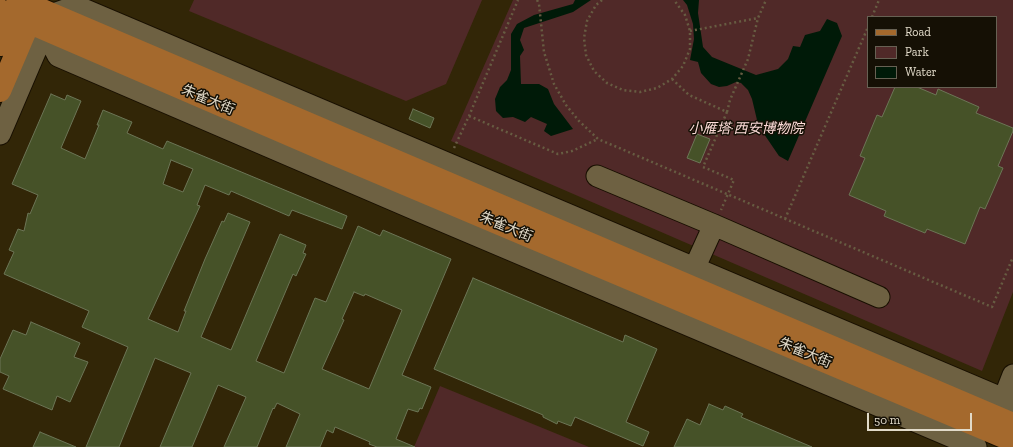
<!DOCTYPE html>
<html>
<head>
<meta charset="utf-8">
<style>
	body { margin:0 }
	#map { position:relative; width:1013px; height:447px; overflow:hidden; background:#322607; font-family:"Zilla Slab",serif }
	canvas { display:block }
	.legend { position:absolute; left:867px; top:16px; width:130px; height:72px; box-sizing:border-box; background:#151005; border:1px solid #676153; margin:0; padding:5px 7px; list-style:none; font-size:12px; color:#e1dac9 }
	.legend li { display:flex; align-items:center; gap:8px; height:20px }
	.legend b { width:20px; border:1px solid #676153 }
	.scale { position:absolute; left:867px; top:413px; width:105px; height:18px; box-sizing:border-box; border:2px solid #e1dac9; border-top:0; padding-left:5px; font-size:12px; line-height:14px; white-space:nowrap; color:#e1dac9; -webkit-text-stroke:3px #151005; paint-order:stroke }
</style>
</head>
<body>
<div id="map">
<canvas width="1013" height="447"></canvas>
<ul class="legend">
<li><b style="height:5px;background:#a4692d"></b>Road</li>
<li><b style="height:11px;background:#502928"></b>Park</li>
<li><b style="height:11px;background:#001a08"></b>Water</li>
</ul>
<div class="scale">50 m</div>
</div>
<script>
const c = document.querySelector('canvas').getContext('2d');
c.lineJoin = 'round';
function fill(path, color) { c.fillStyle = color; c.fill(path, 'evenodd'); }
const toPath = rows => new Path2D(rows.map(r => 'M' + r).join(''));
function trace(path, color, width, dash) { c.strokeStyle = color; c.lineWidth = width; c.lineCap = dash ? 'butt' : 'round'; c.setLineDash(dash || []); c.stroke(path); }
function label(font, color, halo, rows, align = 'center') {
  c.font = font + ' "Zilla Slab","Noto Sans SC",serif'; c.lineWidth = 3; c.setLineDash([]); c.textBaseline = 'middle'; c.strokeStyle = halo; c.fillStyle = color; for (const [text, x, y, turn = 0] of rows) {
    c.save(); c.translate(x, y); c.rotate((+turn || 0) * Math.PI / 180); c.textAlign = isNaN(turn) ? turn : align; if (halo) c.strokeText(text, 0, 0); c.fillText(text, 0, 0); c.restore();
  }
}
fill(toPath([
	[194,0,482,0,446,84,406,101,189,11],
	[513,0,1013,0,1013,292,982,371,451,141],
	[868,17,996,17,996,87,868,87],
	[440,386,589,447,414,447]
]), '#502928');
fill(toPath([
	[575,0,591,0,573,12,524,28,520,40,524,50,520,56,521,84,539,84,548,89,554,104,573,129,551,136,544,131,547,124,531,117,525,122,513,117,503,118,496,111,495,99,500,87,507,80,511,70,511,34,517,24,534,15,573,4],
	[683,0,699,0,698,13,703,47,712,57,756,75,778,69,788,59,793,46,800,47,805,35,820,31,827,19,837,23,842,36,788,161,779,156,764,134,757,120,752,99,748,90,741,83,736,82,727,86,719,87,711,84,701,73,698,62,690,60,694,39,693,24,687,5]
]), '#001a08');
const building = toPath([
	[895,87,917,87,936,95,938,89,979,107,976,113,1013,128,1013,131,998,166,1003,168,985,209,980,207,965,244,927,229,925,233,884,216,886,211,849,195,865,158,860,156,877,115,882,117,895,87],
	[51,94,65,100,67,95,81,101,61,148,85,159,99,125,97,125,103,110,132,122,127,133,163,149,167,141,347,216,342,229,292,210,289,216,231,191,229,195,205,185,197,205,200,206,189,230,148,319,178,332,186,311,184,311,205,259,222,221,224,222,228,213,250,222,201,337,231,350,280,234,306,245,303,253,306,254,296,276,293,274,256,361,284,373,315,298,326,302,358,226,380,236,383,230,451,259,402,375,431,387,422,409,420,408,418,412,408,409,396,439,415,447,377,447,369,444,370,442,335,427,333,433,327,430,320,447,286,447,300,414,277,403,274,409,273,408,257,447,224,447,246,397,218,385,192,447,160,447,191,373,155,358,119,447,86,447,128,347,82,327,89,311,4,274,14,252,9,250,18,229,24,231,28,213,30,214,38,195,12,184,51,94],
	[171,160,193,169,183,192,163,184,171,160],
	[354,292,364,296,365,294,402,310,369,389,322,369,344,320,342,319,354,292],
	[413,109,434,118,430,128,409,119,413,109],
	[697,134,710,139,700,163,687,158,697,134],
	[473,278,623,342,625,335,657,349,626,422,649,432,643,446,575,417,571,426,558,421,557,424,543,417,543,415,434,369,473,278],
	[31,322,80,343,74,357,88,362,70,402,57,396,52,410,3,389,9,376,0,372,0,359,13,330,26,335,31,322],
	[709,404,723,410,725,406,743,414,741,417,812,447,674,447,687,419,700,425,709,404],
	[40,432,76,447,33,447,40,432]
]);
fill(building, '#465228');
trace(building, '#6c7556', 1);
const minor = toPath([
	[51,15,76,6,1013,403],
	[44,29,58,56,419,211,976,447],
	[0,134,48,22],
	[597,176,714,225,879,297],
	[689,280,714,225],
	[999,411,1013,375]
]);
const major = toPath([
	[19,0,1013,424],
	[0,10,331,153,1013,441],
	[0,45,18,1],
	[0,91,35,9]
]);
trace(minor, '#180f00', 23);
trace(major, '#180f00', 24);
trace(toPath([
	[537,0,539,4,544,52,554,84,566,105,579,121,598,139,992,307,1013,257],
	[602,0,596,5,587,21,584,38,586,55,594,71,607,83,623,90,640,92,657,88,672,79,683,66,690,49,690,31,685,15,674,0],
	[872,17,879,0],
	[690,31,758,18],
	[672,79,689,95,727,112,703,167,734,180,721,210],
	[727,112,730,100,748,59,758,18,766,0],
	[469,116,558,154,572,151,598,139],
	[454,148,469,116,518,0],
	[785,219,868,27]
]), '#675c42', 2.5, [2, 3]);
trace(minor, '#6e6142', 21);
trace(major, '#a4692d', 22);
label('14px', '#e1dac9', '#151005', [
	["朱雀大街",208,100,23],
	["朱雀大街",506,227,23],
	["朱雀大街",805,353,23]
]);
label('italic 14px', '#fcdbd8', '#151005', [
	["小雁塔·西安博物院",746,129]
]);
</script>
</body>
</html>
